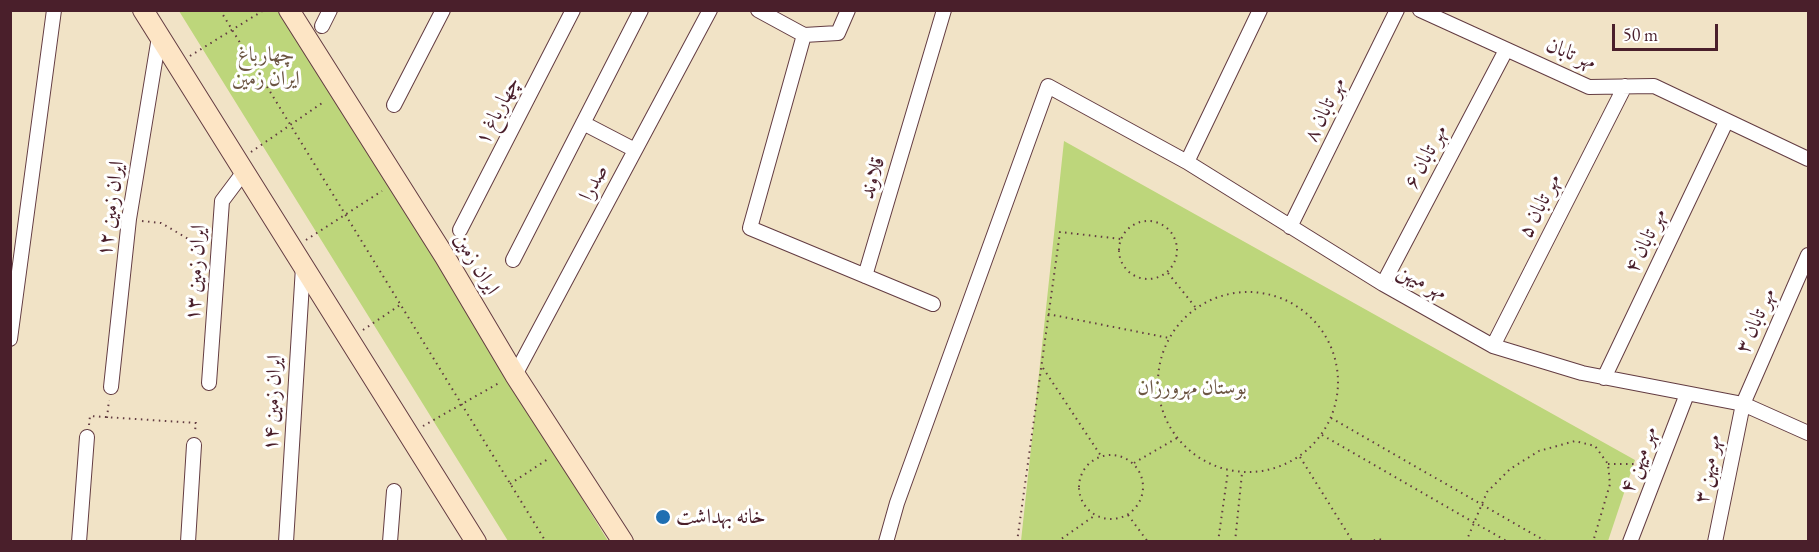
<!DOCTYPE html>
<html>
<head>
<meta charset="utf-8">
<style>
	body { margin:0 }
	#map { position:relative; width:1819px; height:552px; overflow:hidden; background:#f1e3c6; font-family:"EB Garamond",serif }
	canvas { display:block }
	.frame { position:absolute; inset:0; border:12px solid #4a1f2b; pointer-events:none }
	.scale { position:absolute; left:1612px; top:24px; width:106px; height:27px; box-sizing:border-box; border:3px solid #4a1f2b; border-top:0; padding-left:8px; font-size:18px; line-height:21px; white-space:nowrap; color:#4a1f2b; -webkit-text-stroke:4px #fff; paint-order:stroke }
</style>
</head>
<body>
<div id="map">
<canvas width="1819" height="552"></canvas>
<div class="frame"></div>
<div class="scale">50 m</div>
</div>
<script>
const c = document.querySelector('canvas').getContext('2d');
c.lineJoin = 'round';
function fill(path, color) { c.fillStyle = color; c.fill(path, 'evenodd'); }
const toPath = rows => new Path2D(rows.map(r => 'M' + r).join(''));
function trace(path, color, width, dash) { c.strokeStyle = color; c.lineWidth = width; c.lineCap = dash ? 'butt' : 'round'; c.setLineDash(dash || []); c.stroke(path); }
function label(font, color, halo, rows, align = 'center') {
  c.font = font + ' "EB Garamond",Amiri,serif'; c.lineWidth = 6; c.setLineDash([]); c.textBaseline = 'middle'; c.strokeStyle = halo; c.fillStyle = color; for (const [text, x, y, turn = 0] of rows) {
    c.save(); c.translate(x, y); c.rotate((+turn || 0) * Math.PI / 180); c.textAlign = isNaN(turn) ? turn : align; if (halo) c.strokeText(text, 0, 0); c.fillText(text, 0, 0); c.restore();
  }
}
fill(toPath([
	[179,11,283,11,608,541,508,541],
	[1064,141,1635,460,1608,541,1021,541]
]), '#bdd67b');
const street = toPath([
	[758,10,804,35,838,33,848,10],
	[1420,10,1589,87,1654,86,1808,159],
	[322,26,330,10],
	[804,35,750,228,933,304],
	[394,105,443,10],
	[583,123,635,150],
	[1187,162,1260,10],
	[1290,227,1397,10],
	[460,230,573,10],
	[513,260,641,10],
	[865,276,944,10],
	[1383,284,1506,50],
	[10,339,54,10],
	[1493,346,1625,86],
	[515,375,710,10],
	[1604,378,1726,122],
	[209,383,222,201,243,173],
	[111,387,129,219,159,37],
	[79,542,87,437],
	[188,542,194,445],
	[286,542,303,267],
	[390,542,394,491],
	[886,542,897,503,1048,86,1187,162,1383,284,1493,346,1582,373,1743,404,1808,433],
	[1630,542,1687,394],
	[1715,542,1743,404,1808,255]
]);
const secondary = toPath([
	[143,10,476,542],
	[289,10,445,257,515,375,623,542]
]);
trace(street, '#633c42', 16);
trace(secondary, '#633c42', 22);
trace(toPath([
	[220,10,546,542],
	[190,56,264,10],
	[251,152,325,101],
	'1119 250a29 29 0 1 1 58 0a29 29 0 1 1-58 0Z',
	[142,221,161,223,204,248],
	[306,240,382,191],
	[1168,273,1196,308],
	'1158 382a90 90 0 1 1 180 0a90 90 0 1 1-180 0Z',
	[1048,314,1169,338],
	[363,330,400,305],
	[1043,368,1101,456],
	[107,418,109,400],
	[1331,418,1547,542],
	[89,425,90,416,196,423,195,431],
	[423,426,499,383],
	[1322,435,1508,542],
	'1079 487a32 32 0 1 1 64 0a32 32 0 1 1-64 0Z',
	[1300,457,1353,542],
	[1134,463,1177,438],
	[1608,464,1647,464],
	[510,484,548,459],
	[1128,515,1148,542],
	[1017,542,1060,232,1121,239],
	[1057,542,1094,516],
	[1218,542,1228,471],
	[1235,542,1242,473],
	[1368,542,1379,539,1389,542],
	[1466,542,1487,492,1510,469,1539,451,1575,441,1595,446,1608,464,1610,484,1593,542]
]), '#633c42', 2, [1.5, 4.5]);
trace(street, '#fff', 14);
trace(secondary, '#fde5c5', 20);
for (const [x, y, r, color] of [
	[663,517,8,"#1f6fb2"]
]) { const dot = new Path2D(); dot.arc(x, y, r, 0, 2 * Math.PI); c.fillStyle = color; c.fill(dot); trace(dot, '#fff', 2); }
label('21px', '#4a1f2b', '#fff', [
	["مهر تابان",1571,54,22],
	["مهر تابان ۸",1325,110,-64],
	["چهارباغ ۱",498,111,-63],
	["مهر تابان ۶",1426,157,-62],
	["قلاوند",873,178,-73],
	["صدرا",594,183,-62],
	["مهر تابان ۵",1540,206,-63],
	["ایران زمین ۱۲",111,209,-82],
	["مهر تابان ۴",1646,241,-64],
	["ایران زمین",476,264,59],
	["ایران زمین ۱۳",196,273,-86],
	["مهر میهن",1422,282,29],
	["مهر تابان ۳",1756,321,-66],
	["ایران زمین ۱۴",273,403,-87],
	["مهر میهن ۴",1639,460,-69],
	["مهر میهن ۳",1708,469,-79]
]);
label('21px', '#6c5643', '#fff', [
	["چهارباغ",266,55],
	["ایران زمین",266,79],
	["بوستان مهرورزان",1192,388]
]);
label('21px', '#4a1f2b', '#fff', [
	["خانه بهداشت",676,517]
], 'left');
</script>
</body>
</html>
